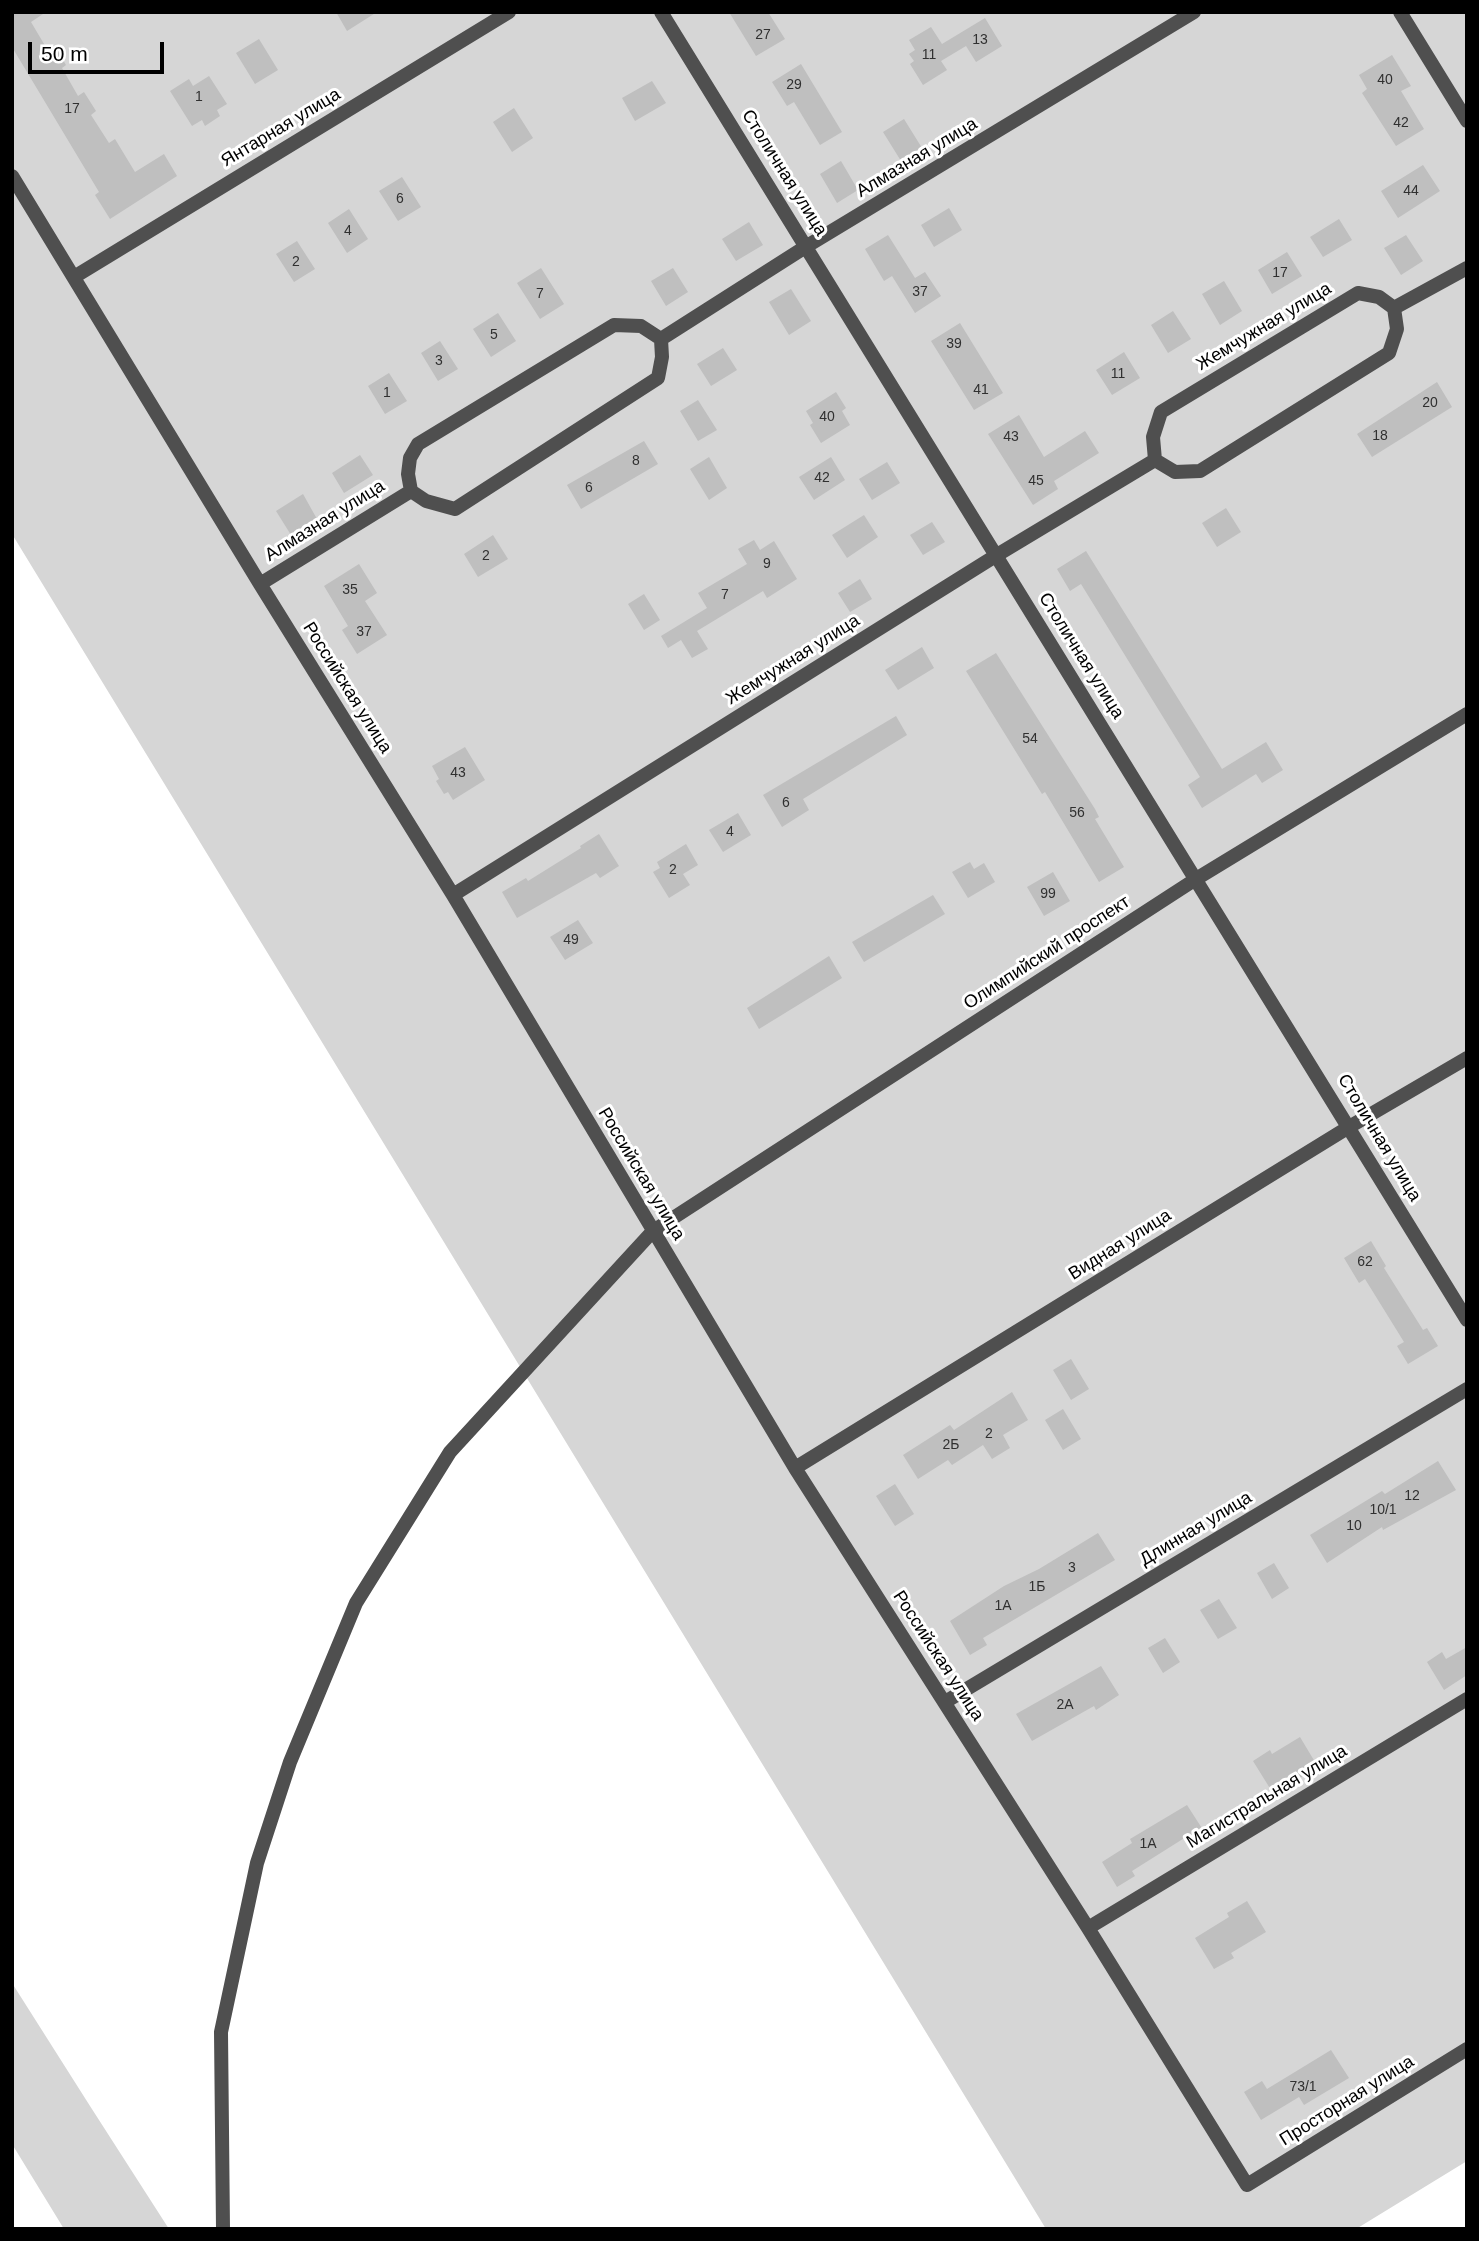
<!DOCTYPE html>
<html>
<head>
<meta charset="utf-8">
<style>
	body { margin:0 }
	#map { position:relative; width:1479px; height:2241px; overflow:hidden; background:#fff; font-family:Helvetica,sans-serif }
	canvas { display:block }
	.frame { position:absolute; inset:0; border:14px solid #000; pointer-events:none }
	.scale { position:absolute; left:28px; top:42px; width:136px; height:32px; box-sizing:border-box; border:4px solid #000; border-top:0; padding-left:9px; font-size:21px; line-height:24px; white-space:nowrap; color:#000; -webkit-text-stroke:5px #fff; paint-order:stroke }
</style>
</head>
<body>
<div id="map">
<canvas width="1479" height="2241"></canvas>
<div class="frame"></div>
<div class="scale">50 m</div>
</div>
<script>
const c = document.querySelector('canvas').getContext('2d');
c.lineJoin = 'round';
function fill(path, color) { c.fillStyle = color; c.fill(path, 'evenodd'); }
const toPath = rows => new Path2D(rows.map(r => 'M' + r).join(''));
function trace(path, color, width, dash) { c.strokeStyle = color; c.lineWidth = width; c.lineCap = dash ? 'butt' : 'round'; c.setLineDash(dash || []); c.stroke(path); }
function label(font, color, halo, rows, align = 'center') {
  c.font = font + ' Helvetica,sans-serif'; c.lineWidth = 6; c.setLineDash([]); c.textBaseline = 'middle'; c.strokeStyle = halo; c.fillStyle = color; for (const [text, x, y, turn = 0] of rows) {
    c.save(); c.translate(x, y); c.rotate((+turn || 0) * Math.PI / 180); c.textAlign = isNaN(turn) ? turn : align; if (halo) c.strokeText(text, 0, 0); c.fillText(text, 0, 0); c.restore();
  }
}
fill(toPath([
	[12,12,1467,12,1467,2161,1356,2229,1046,2229,12,534],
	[12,1983,90,2106,169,2229,64,2229,12,2144]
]), '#d6d6d6');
fill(toPath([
	[12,12,46,12,31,22,47,49,54,45,66,65,62,68,78,96,84,92,96,111,91,115,109,143,115,139,135,172,164,154,177,176,110,219,95,195,99,192,12,47],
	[336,12,377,12,347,31],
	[729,12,768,12,785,39,756,56],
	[985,18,1002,46,976,62,966,46,941,61,947,70,923,85,910,64,914,61,909,54,915,50,909,40,931,27,942,44],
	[259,39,278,70,255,84,236,53],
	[1392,55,1411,86,1401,91,1424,129,1396,146,1362,93,1367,89,1359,75],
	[801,64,842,132,820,145,794,102,787,106,772,82],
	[209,76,227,104,217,110,220,116,205,126,202,120,192,126,170,91,189,79,193,86],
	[652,81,666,103,635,121,622,98],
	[514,108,533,138,512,152,493,122],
	[904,119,922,148,901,161,883,132],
	[841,161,858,190,837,203,820,174],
	[1423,165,1440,191,1398,218,1381,191],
	[402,177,421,207,398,221,379,191],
	[949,208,962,230,934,247,921,225],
	[349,209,368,239,347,253,328,223],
	[1339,219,1352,240,1323,257,1310,237],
	[749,222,763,245,736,261,722,239],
	[888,235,915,278,925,272,941,296,915,313,892,276,884,281,865,249],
	[1406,235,1423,261,1401,275,1384,248],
	[297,241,315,269,294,282,276,254],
	[1287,252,1302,276,1272,294,1258,270],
	[541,268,564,304,540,319,517,283],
	[673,268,688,292,666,306,651,281],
	[1224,281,1242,311,1220,325,1202,294],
	[791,289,811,321,789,335,769,302],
	[1173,311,1191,339,1168,353,1151,325],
	[498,313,516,341,491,357,473,329],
	[960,323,1003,393,974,410,931,341],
	[440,341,458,369,438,381,421,353],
	[723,348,737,370,711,386,697,364],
	[1124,352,1140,378,1112,395,1096,370],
	[389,373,407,401,385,414,368,386],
	[1437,382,1452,407,1372,457,1357,434],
	[836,392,846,408,842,411,850,425,821,443,810,425,813,423,806,411],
	[698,400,717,430,698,441,680,411],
	[1019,415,1044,457,1085,431,1099,453,1054,481,1058,489,1033,505,988,434],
	[644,441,658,464,581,509,567,485],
	[360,455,373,475,344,493,332,473],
	[709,457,727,488,709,500,690,469],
	[831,457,845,480,814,500,799,477],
	[887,462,900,483,872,500,859,479],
	[303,494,317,519,291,535,276,511],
	[1226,508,1241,532,1217,547,1202,523],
	[864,515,878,537,847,558,832,535],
	[932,522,945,542,923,555,910,535],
	[493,535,508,559,478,577,464,554],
	[754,540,760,550,774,541,797,579,767,598,763,591,697,631,708,649,692,658,681,640,668,648,661,636,707,608,698,593,747,564,738,549],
	[1086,551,1222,769,1266,742,1283,770,1262,783,1256,774,1202,808,1188,785,1200,777,1081,584,1070,591,1057,569],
	[359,564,377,593,365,601,387,635,357,654,342,630,348,626,324,586],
	[860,579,872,599,850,612,838,593],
	[644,594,660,620,644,630,628,604],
	[922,647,934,668,898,690,885,670],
	[996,653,1095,809,1099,817,1095,819,1124,867,1099,882,1045,792,1042,794,966,671],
	[896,716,907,735,803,799,809,810,782,827,763,795],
	[465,747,485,780,453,800,448,792,444,794,436,781,439,779,432,766],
	[738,813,751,835,723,852,709,830],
	[599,834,619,866,600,878,596,873,517,918,502,892,526,878,528,881,581,848,580,846],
	[686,844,698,865,683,874,690,885,669,898,653,872,660,868,657,862],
	[970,862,974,869,984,863,995,882,968,898,952,872],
	[1053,872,1070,901,1044,916,1027,887],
	[933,895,945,914,864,962,852,942],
	[578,920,593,943,565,960,550,937],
	[829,956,842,978,759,1029,747,1008],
	[1371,1241,1386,1266,1384,1268,1423,1330,1427,1328,1438,1346,1408,1364,1397,1346,1404,1342,1365,1279,1359,1283,1344,1258],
	[1071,1359,1089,1389,1071,1400,1053,1370],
	[1012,1392,1028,1420,1003,1435,1010,1448,992,1459,983,1445,952,1465,948,1460,918,1479,903,1455,950,1425,954,1430],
	[1063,1409,1081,1439,1063,1450,1045,1420],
	[1438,1461,1456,1490,1383,1530,1382,1527,1327,1563,1310,1535,1382,1491,1385,1494],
	[895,1484,914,1514,895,1526,876,1496],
	[1098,1533,1115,1560,983,1638,987,1645,970,1655,950,1621,1004,1586,1039,1569],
	[1274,1563,1289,1588,1272,1599,1257,1573],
	[1219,1599,1237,1628,1218,1639,1200,1610],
	[1165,1638,1180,1662,1163,1673,1148,1648],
	[1467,1647,1467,1675,1444,1690,1427,1662,1442,1652,1446,1659],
	[1101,1666,1119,1695,1096,1710,1094,1706,1032,1741,1016,1714],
	[1300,1737,1318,1767,1300,1778,1297,1773,1271,1790,1253,1761,1270,1750,1272,1754],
	[1187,1805,1205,1833,1190,1843,1186,1837,1132,1871,1135,1876,1117,1887,1102,1862,1132,1843,1130,1839],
	[1247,1901,1266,1932,1231,1953,1234,1958,1214,1969,1195,1938,1229,1917,1227,1913],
	[1331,2050,1349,2078,1304,2105,1299,2097,1261,2120,1244,2092,1262,2081,1267,2089]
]), '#bfbfbf');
trace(toPath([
	[661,12,1467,1320],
	[1400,12,1467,121],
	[12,176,260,584,453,895,795,1468,1088,1928,1247,2185,1467,2049],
	[74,277,509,12],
	[1155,460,1153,437,1161,412,1358,293,1379,297,1394,308],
	[411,491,408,474,410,458,418,444,614,325,641,326,661,339],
	[260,584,411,491,426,501,455,509,658,378,662,357,661,339,807,246,1194,12],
	[453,895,997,555,1155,460,1175,472,1200,471,1389,353,1397,329,1394,308,1467,268],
	[795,1468,1349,1127,1467,1058],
	[945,1702,1467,1389],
	[1088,1928,1467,1699],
	[223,2229,221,2032,257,1863,290,1762,356,1603,450,1452,653,1231,1196,879,1467,714]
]), '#4f4f4f', 14);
label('14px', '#303030', null, [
	["27",763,35],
	["13",980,40],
	["11",929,55],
	["40",1385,80],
	["29",794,85],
	["1",199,97],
	["17",72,109],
	["42",1401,123],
	["44",1411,191],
	["6",400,199],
	["4",348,231],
	["2",296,262],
	["17",1280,273],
	["37",920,292],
	["7",540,294],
	["5",494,335],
	["39",954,344],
	["3",439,361],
	["11",1118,374],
	["41",981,390],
	["1",387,393],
	["20",1430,403],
	["40",827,417],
	["18",1380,436],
	["43",1011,437],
	["8",636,461],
	["42",822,478],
	["45",1036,481],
	["6",589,488],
	["2",486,556],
	["9",767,564],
	["35",350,590],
	["7",725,595],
	["37",364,632],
	["54",1030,739],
	["43",458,773],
	["6",786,803],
	["56",1077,813],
	["4",730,832],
	["2",673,870],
	["99",1048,894],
	["49",571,940],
	["62",1365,1262],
	["2",989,1434],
	["2Б",951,1445],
	["12",1412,1496],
	["10/1",1383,1510],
	["10",1354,1526],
	["3",1072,1568],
	["1Б",1037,1587],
	["1А",1003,1606],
	["2А",1065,1705],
	["1А",1148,1844],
	["73/1",1303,2087]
]);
label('18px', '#000', '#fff', [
	["Янтарная улица",281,128,-31],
	["Алмазная улица",917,158,-31],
	["Столичная улица",784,173,58],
	["Жемчужная улица",1264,327,-31],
	["Алмазная улица",325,521,-32],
	["Столичная улица",1081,656,58],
	["Жемчужная улица",793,660,-32],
	["Российская улица",347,688,58],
	["Олимпийский проспект",1047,953,-33],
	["Столичная улица",1379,1138,59],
	["Российская улица",641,1174,59],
	["Видная улица",1120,1245,-32],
	["Длинная улица",1196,1529,-31],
	["Российская улица",938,1656,57],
	["Магистральная улица",1267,1797,-31],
	["Просторная улица",1347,2101,-32]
]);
</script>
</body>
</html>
